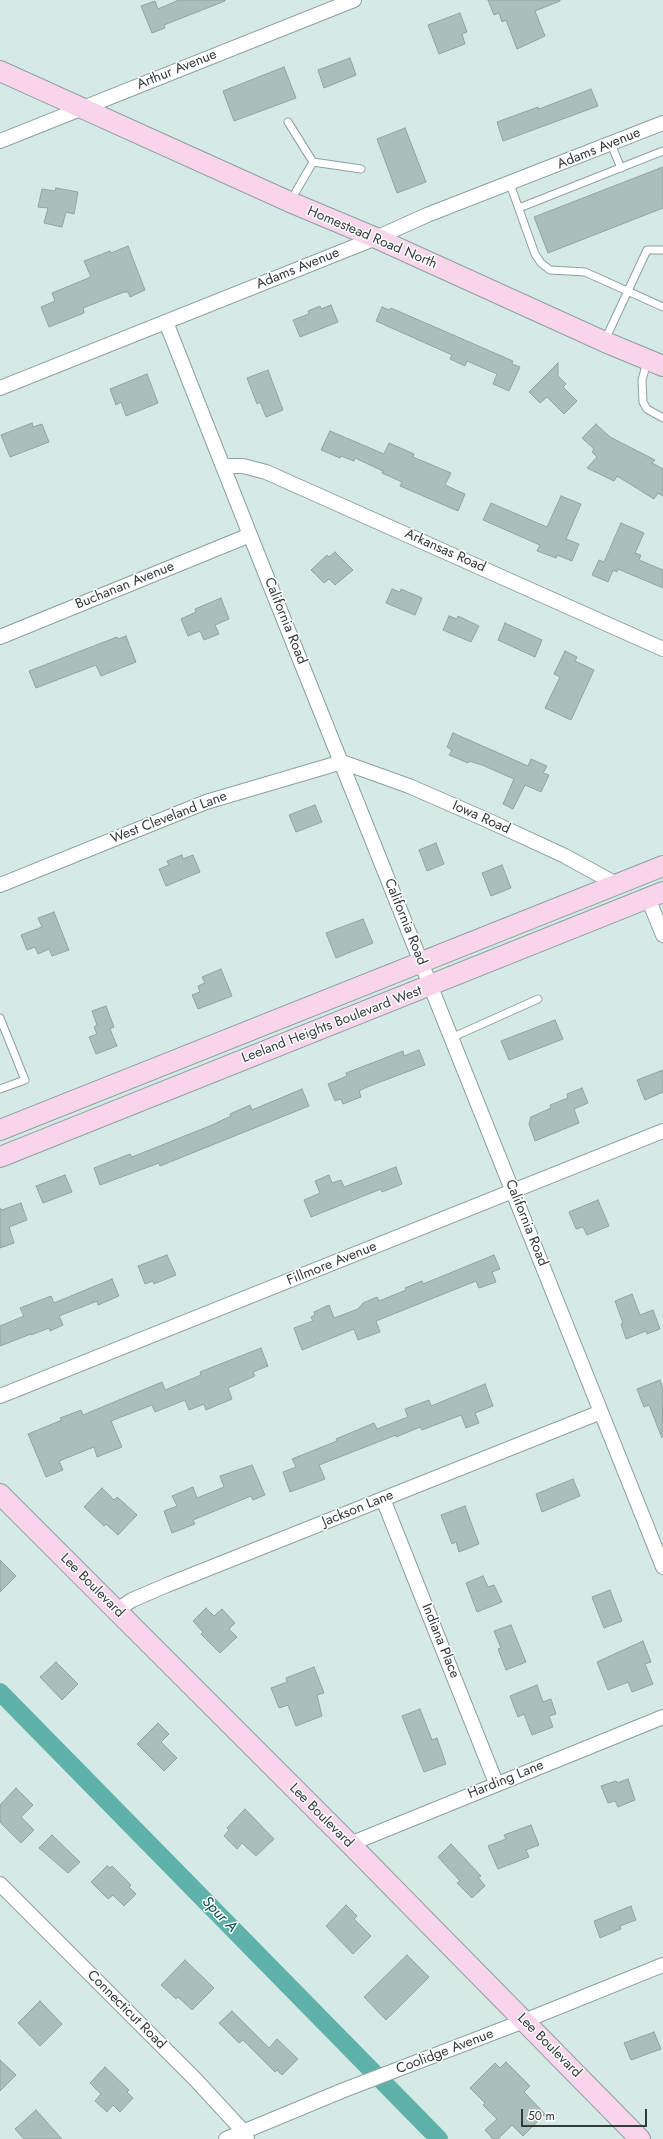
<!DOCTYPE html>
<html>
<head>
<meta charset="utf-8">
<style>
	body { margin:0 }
	#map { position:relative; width:663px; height:2139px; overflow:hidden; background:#d5eae7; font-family:Jost,sans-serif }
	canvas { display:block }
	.scale { position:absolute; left:521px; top:2109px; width:126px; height:18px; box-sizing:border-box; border:2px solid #323b3a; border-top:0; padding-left:5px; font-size:12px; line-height:14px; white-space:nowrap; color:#323b3a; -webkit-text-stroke:3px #fff; paint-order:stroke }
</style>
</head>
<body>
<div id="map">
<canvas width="663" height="2139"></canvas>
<div class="scale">50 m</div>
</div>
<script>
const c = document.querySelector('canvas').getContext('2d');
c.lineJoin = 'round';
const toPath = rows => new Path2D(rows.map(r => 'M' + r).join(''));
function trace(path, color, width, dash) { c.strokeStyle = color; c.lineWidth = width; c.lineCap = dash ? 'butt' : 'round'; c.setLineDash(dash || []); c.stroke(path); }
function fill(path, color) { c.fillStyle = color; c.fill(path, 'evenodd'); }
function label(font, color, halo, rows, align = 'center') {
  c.font = font + ' Jost,sans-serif'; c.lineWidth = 3; c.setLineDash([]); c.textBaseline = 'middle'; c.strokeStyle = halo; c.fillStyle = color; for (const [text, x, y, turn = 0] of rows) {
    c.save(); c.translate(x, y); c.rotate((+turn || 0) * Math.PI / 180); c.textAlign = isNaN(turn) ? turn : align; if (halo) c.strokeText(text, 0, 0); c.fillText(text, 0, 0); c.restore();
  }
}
trace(toPath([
	[0,1692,439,2139]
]), '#5eb2a9', 18);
const building = toPath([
	[179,0,225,0,225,1,164,25,165,28,152,33,141,6,155,1,158,9,179,0],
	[488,0,560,0,560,1,535,11,545,36,517,49,506,20,502,22,499,13,494,15,488,0],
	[460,13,467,32,462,34,465,44,439,54,428,25,460,13],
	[350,58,356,75,324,88,318,70,350,58],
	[284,67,296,98,234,121,223,91,284,67],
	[591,89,598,106,503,141,497,122,538,107,539,109,591,89],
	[405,128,426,182,397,193,377,139,405,128],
	[663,167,663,208,548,253,534,217,663,167],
	[56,188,78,192,74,214,66,212,62,227,44,223,48,208,38,207,42,189,55,191,56,188],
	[128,246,145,290,130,297,128,292,124,292,83,308,84,313,49,327,41,307,55,301,52,293,91,277,84,261,110,251,111,253,128,246],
	[331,305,338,322,300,337,293,320,309,314,308,311,320,306,321,309,331,305],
	[382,307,389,310,391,308,513,361,512,364,520,367,509,391,493,384,497,374,467,361,465,366,450,359,452,355,376,321,382,307],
	[558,363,558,376,566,384,563,387,577,401,564,414,547,397,540,403,529,392,558,363],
	[268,370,283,410,266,417,260,402,257,404,247,378,268,370],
	[147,374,158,403,126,416,121,402,116,405,110,389,147,374],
	[32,423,33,427,42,424,49,442,10,457,1,435,32,423],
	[596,424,610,437,655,460,652,463,663,469,663,496,658,493,654,499,617,476,614,481,587,468,597,457,592,452,594,449,582,438,596,424],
	[330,431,384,454,389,443,414,454,413,457,451,473,445,485,465,494,458,511,400,486,402,482,382,473,383,471,355,458,354,461,341,456,340,458,321,450,330,431],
	[561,496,581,504,566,539,579,544,572,561,557,555,556,558,537,551,540,545,483,520,491,503,547,527,561,496],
	[621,523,644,533,635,553,641,555,639,560,663,570,663,588,618,569,617,572,613,570,608,582,592,575,599,560,604,562,621,523],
	[335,552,353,570,335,585,329,579,324,583,311,570,327,555,329,557,335,552],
	[392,589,400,592,401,589,422,598,415,615,386,603,392,589],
	[221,598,229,619,215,625,219,634,204,640,200,631,188,636,181,619,196,612,195,609,221,598],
	[449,616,457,619,458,616,479,626,471,642,443,630,449,616],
	[505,623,542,640,535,657,498,640,505,623],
	[126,636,136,662,101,676,96,665,36,688,29,671,117,637,118,639,126,636],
	[565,651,577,657,575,661,594,670,571,720,545,708,560,677,554,674,565,651],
	[453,733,528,766,531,759,547,766,543,773,549,775,541,792,525,785,513,809,503,804,514,779,482,765,469,761,468,763,449,755,452,750,447,747,453,733],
	[315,805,322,822,296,832,289,815,315,805],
	[436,843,444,864,427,871,419,850,436,843],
	[182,855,183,859,193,855,200,872,166,886,159,869,169,865,167,861,182,855],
	[502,865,511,888,491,896,482,873,502,865],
	[54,912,69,950,52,956,49,949,38,954,35,947,27,950,21,935,42,927,38,918,54,912],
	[363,919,373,943,336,958,326,933,363,919],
	[221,969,232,996,198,1009,192,995,200,992,198,986,205,983,202,977,221,969],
	[106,1006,114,1027,110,1029,117,1046,96,1054,89,1037,97,1034,94,1027,97,1025,92,1011,106,1006],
	[555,1020,563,1039,509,1060,501,1041,555,1020],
	[419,1050,425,1065,367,1087,359,1091,361,1097,343,1104,341,1099,335,1101,328,1084,347,1076,346,1073,403,1051,404,1056,419,1050],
	[663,1070,663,1092,645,1100,637,1080,663,1070],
	[582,1088,588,1103,574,1109,579,1123,535,1141,529,1124,531,1117,551,1108,550,1105,568,1098,567,1094,582,1088],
	[302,1089,309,1106,160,1166,159,1163,100,1185,94,1168,130,1154,132,1157,212,1125,231,1116,230,1114,250,1105,252,1110,302,1089],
	[396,1167,402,1184,382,1192,381,1189,311,1217,304,1200,320,1193,315,1181,329,1175,332,1183,341,1180,344,1187,396,1167],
	[65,1175,72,1192,43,1203,36,1186,65,1175],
	[598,1200,609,1226,587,1235,583,1227,576,1229,569,1212,598,1200],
	[21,1203,27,1220,9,1227,14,1243,0,1248,0,1208,2,1210,21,1203],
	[167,1255,176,1275,154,1284,153,1281,145,1284,138,1266,167,1255],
	[494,1255,500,1269,492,1272,496,1282,479,1288,476,1281,376,1321,380,1332,358,1340,354,1329,302,1350,294,1328,313,1321,311,1317,315,1315,314,1312,329,1305,334,1318,358,1309,363,1303,377,1297,379,1301,406,1290,405,1288,422,1281,423,1284,494,1255],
	[112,1279,119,1296,98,1305,97,1301,59,1316,63,1325,50,1331,49,1328,31,1335,31,1334,0,1346,0,1326,24,1316,20,1308,51,1296,54,1303,112,1279],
	[632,1294,640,1315,653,1310,660,1329,647,1334,646,1331,626,1339,621,1324,623,1323,615,1301,632,1294],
	[261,1348,268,1366,253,1372,255,1376,228,1388,232,1399,206,1410,204,1404,189,1410,185,1400,155,1412,152,1405,111,1421,122,1447,97,1457,94,1447,59,1461,63,1470,46,1477,28,1434,62,1420,60,1418,81,1410,83,1415,162,1382,165,1390,201,1375,200,1372,261,1348],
	[660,1380,663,1389,662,1438,649,1405,644,1407,637,1389,660,1380],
	[485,1384,493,1406,475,1413,479,1423,466,1428,461,1415,422,1430,420,1427,396,1437,396,1435,319,1465,325,1479,290,1492,283,1472,296,1467,292,1459,337,1441,336,1439,374,1423,377,1429,408,1417,405,1409,429,1400,431,1406,485,1384],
	[252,1465,265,1495,253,1500,251,1496,193,1520,195,1524,172,1533,164,1511,177,1506,172,1496,193,1487,197,1498,224,1487,220,1476,252,1465],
	[573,1479,580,1496,542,1512,536,1494,573,1479],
	[102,1488,114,1500,117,1497,124,1503,137,1515,118,1535,106,1524,104,1526,84,1507,102,1488],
	[465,1506,479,1544,459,1552,456,1542,452,1544,441,1515,465,1506],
	[0,1560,16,1576,0,1592,0,1560],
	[483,1576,488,1587,494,1585,502,1602,477,1612,466,1583,483,1576],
	[610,1590,622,1621,604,1628,592,1597,610,1590],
	[206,1608,214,1616,222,1609,235,1623,229,1629,237,1637,220,1653,201,1634,203,1632,193,1621,206,1608],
	[511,1625,526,1662,506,1670,498,1649,501,1648,494,1631,511,1625],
	[643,1641,651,1662,645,1664,653,1684,632,1692,628,1682,608,1690,597,1662,643,1641],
	[56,1662,78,1684,62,1700,40,1677,56,1662],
	[314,1667,324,1693,317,1695,322,1716,296,1726,288,1705,279,1708,271,1688,287,1682,286,1678,314,1667],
	[537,1685,543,1702,551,1699,556,1714,549,1716,553,1727,532,1735,524,1714,518,1717,510,1696,537,1685],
	[420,1709,432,1740,437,1738,446,1764,424,1772,402,1716,420,1709],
	[158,1723,169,1734,161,1742,177,1758,164,1771,137,1744,158,1723],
	[628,1779,635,1800,618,1807,615,1801,608,1803,601,1786,616,1781,617,1783,628,1779],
	[16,1788,33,1805,21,1817,34,1830,21,1843,0,1822,0,1805,16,1788],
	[245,1809,274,1839,256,1856,242,1843,237,1849,224,1836,229,1830,227,1828,245,1809],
	[531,1825,539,1845,526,1850,529,1857,498,1869,488,1846,506,1839,504,1835,531,1825],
	[52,1835,80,1862,68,1873,39,1848,52,1835],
	[451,1844,481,1876,478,1877,485,1886,472,1898,457,1883,460,1881,438,1857,451,1844],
	[107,1866,110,1868,112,1866,131,1885,129,1887,136,1894,124,1906,113,1895,108,1899,91,1882,107,1866],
	[346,1905,357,1916,354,1919,371,1936,353,1954,326,1926,346,1905],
	[631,1906,636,1920,620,1926,621,1929,600,1938,594,1921,631,1906],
	[407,1955,429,1977,386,2020,364,1997,407,1955],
	[185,1960,214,1988,192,2010,178,1997,176,1999,161,1985,185,1960],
	[40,2001,62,2024,40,2046,18,2023,40,2001],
	[232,2011,269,2048,277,2039,298,2059,282,2075,277,2070,275,2072,243,2040,239,2043,219,2023,232,2011],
	[654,2032,661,2049,631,2060,624,2043,654,2032],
	[0,2060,16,2075,0,2091,0,2060],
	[506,2062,530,2086,524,2092,545,2114,523,2136,512,2125,498,2139,493,2139,485,2130,497,2119,483,2105,485,2103,470,2088,495,2063,500,2068,506,2062],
	[105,2067,129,2090,127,2092,133,2098,120,2112,113,2105,107,2112,95,2101,101,2094,90,2083,105,2067],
	[36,2110,62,2139,24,2139,15,2129,36,2110]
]);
fill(building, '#aabfbc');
trace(building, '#90a4a1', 1);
const service = toPath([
	[288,122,313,162,361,169],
	[611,144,621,168],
	[510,184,535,254,541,263,550,270,585,272,663,307],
	[291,200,313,162],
	[519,208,663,151],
	[605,340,647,250,663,250],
	[647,362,642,380,643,402,647,409,663,418],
	[0,1018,25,1080,0,1089],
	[451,1038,538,999]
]);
const minor = toPath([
	[0,141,354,0],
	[166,322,250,535,663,1567],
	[0,388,376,238,427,215,663,123],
	[223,466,243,466,266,472,663,649],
	[0,637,250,535],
	[0,885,206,802,342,762,409,786,487,820,565,856,616,884],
	[648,898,663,935],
	[0,1396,663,1131],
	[383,1499,496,1783],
	[117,1610,132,1600,167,1585,601,1412],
	[350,1844,663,1717],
	[0,1884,195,2079,244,2132,247,2139],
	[226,2139,344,2090,524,2021,663,1965]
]);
const secondary = toPath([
	[0,71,290,202,376,238,605,342,663,366],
	[0,1130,663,866],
	[0,1157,663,892],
	[0,1494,350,1844,640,2139]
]);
trace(service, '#8da19e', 9);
trace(minor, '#8da19e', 16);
trace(secondary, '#8da19e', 22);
trace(service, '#fff', 7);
trace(minor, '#fff', 14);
trace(secondary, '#f9d5eb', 20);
label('14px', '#323b3a', '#fff', [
	["Arthur Avenue",177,70,-22],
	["Adams Avenue",599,149,-22],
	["Homestead Road North",372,238,23],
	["Adams Avenue",298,269,-22],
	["Arkansas Road",445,551,24],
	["Buchanan Avenue",125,586,-22],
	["California Road",285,621,68],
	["West Cleveland Lane",169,818,-21],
	["Iowa Road",481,818,24],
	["California Road",405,922,68],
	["Leeland Heights Boulevard West",332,1025,-21],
	["California Road",526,1223,68],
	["Fillmore Avenue",332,1264,-22],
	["Jackson Lane",358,1509,-22],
	["Lee Boulevard",92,1586,45],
	["Indiana Place",440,1641,68],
	["Harding Lane",506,1780,-22],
	["Lee Boulevard",321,1816,45],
	["Connecticut Road",126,2010,45],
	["Lee Boulevard",549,2046,45],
	["Coolidge Avenue",445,2052,-21]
]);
label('italic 15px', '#004f49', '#fff', [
	["Spur A",219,1915,46]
]);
</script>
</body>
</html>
